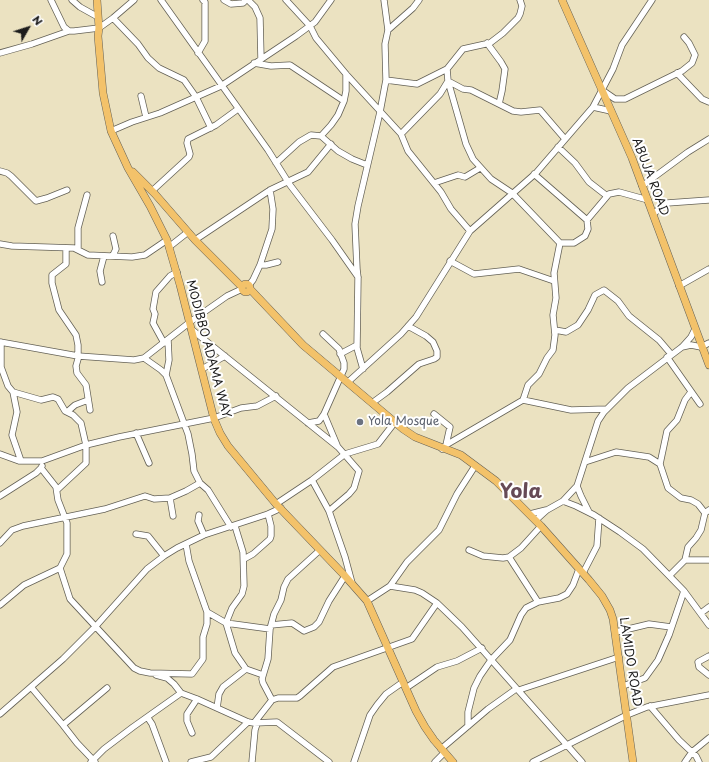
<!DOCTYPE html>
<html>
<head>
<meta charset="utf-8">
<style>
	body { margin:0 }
	#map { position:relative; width:709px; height:762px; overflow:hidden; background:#ebe2c1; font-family:"Playpen Sans",sans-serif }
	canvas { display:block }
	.north { position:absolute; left:8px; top:8px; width:40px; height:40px; -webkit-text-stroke:3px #fff; paint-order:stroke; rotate:51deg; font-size:11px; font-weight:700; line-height:16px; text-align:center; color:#1c1c1c }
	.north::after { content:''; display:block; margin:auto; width:14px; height:18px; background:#1c1c1c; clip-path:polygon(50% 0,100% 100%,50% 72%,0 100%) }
</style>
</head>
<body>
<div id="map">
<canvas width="709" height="762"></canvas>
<div class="north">N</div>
</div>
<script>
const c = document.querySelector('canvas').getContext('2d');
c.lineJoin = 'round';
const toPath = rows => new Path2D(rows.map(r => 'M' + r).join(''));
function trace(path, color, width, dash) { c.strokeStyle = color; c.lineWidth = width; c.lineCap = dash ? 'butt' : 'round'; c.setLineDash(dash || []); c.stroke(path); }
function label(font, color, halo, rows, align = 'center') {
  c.font = font + ' "Playpen Sans",sans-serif'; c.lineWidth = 4; c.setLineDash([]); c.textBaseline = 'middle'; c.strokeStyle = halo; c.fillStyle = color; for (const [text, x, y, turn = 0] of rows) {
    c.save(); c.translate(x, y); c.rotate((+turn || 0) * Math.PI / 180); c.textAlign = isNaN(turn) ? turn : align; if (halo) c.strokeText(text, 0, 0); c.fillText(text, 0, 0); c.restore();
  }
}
const minor = toPath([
	[51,0,64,27,69,31,74,31,99,28,113,18,134,0],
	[72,0,80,7,98,17],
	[161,0,268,150,290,185,332,240,358,277],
	[224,0,231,4,243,3,246,0],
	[248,0,255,7,260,18,261,59],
	[286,0,310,26,316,38,346,74,401,134,408,151,441,192,451,209,470,231],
	[113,18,138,44,148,58,159,68,184,80,196,97,211,128],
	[388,30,413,8,419,0],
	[487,43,501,62,505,69,502,91,499,104],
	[0,53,32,44,69,31],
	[198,53,205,41,205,2,203,0],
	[254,63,271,66,290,65,344,101],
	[677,73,702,99,709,102],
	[386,80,417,84,447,69,463,49,490,43,503,33,518,18,520,14,522,6,520,0],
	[448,81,466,144,473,159,491,179,512,193,560,243,554,273,556,298,553,315,555,335,553,350,547,358,539,374,528,385,523,400],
	[448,81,463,89,471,90,513,111,521,112,540,110,565,139],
	[602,90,615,99,625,99,682,71,692,63,695,55,689,43,684,37],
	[141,96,146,117],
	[593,107,611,111],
	[111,131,132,122,160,113,221,86,296,36,315,22,331,0],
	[401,134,440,94,448,81,447,69],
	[321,136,338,151,352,159,367,165],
	[558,147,575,163,589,182,607,196],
	[276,163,299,142,311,135,321,136,331,125,338,115,344,101,346,91,346,74],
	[0,171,7,173,11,176,36,201,47,198,67,190],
	[534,174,587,220,609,194,619,192,648,200],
	[434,183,458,175,465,177,480,168],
	[642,186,688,152,709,139],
	[152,191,189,157,190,154,187,143,188,139,216,125,238,109],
	[653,214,667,203,709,200],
	[195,240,270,190,308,172,331,144],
	[560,243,574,243,585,236,588,229,587,220],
	[0,244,12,246,74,248,88,255,132,257,145,255,167,240],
	[169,247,188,232],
	[66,248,66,264,52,275,52,283,59,310,76,335,78,345,78,359,76,366,77,373,86,385,90,410],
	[78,250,78,228,87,195],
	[113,255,116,249,113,236],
	[450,261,474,274,519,269,554,281],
	[260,265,266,265,278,262],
	[102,282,100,271,104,256],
	[249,285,253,280,260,265,272,229,273,209,270,190],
	[679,286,709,269],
	[191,329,338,447,359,471,354,488,349,494,329,511],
	[555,330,566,332,578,325,588,310,595,295,604,290,618,301,629,316,659,340,671,354],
	[0,342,78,356,134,360,144,358,190,322,227,296,242,289],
	[1,342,1,367,8,386,13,392,17,412,12,435,21,461],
	[164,343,153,323,155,314,153,309,156,292,170,276,177,272],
	[682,347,691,345,701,347,709,343],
	[340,354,357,345],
	[667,357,700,404],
	[144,358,161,370,166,375,188,434,192,454,194,471,200,483,208,490,231,527],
	[202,369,225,356],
	[363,369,357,348,358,278,357,269,355,224,358,206,380,112,386,80,385,44,388,30,384,0],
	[166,375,169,360,168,340],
	[348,382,401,334,416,317,470,231,536,173,593,107,613,69,622,45,652,0],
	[13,392,41,400,53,397,58,399,65,411,73,415,81,423,86,445,86,463,57,490],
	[372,403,387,392,419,364,434,359,437,357,437,351,433,342,426,336,408,326],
	[67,412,75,405,88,400],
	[324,414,337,445],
	[434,414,450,427,446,445],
	[308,423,319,421,324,414,344,369,344,363,339,349,323,334],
	[136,433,149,463],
	[442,449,446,445,523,400,571,410,607,409],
	[0,454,19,461,42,461,86,445,119,437,214,418,241,408,257,406,276,396],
	[585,462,616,452,649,457,660,464,668,488,681,498,691,500,698,504,705,513],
	[660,464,667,431,677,420,685,400,691,392],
	[41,468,56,487,58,500,67,523,67,554,60,568,70,599,134,668,140,671,150,673,192,674,203,659,203,637,207,624,207,612,189,561,186,544],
	[312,480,329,511,345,557,352,583],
	[577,486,581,496,589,512],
	[0,496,36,473,41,468,42,466],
	[170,498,173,516],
	[563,501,577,486,598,421,604,412,628,388,682,347,691,337,695,329],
	[276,504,312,480,345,454,378,444,395,422],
	[530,514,546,510],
	[199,515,198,521,204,535],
	[536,520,547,510,563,501,576,506,594,515,620,532,643,549,684,591,709,625],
	[235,526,243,552,244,586,242,594,232,608,226,623,270,629],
	[136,534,148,536,164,556],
	[0,543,12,530,23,526,105,509,145,496,154,499,170,498,186,491,200,483],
	[469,550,483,556,503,558,509,557,521,548,541,526],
	[509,557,538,602],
	[244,559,253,554,270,539,271,536,271,526,268,514],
	[685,560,709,560],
	[583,573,597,546,599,518],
	[670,575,685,560,688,547,696,538,701,530,705,513,709,510],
	[390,586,415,590,422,593,437,603,462,627,582,762],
	[367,601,390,586,407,562,439,530,457,494,475,466],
	[0,605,24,585,60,568],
	[207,612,226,623,235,653,246,669,263,675],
	[701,613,709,607],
	[271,625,292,623,304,631,314,627,319,622,329,601,345,576],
	[616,632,649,624,671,627],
	[709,656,698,662,699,667,709,675],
	[156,675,167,678,174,684,181,693,197,699,248,722,254,723,277,722,329,762],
	[623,686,645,678,658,660,669,635,684,591],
	[31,687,63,725,77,743,95,762],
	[406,688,437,667,457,661,482,648],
	[272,700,263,683,262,679,268,659,270,629,274,614,281,600,284,587,288,579,320,550],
	[650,706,679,740,696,756,699,762],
	[217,708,219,694,223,687,246,669],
	[0,714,63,659,96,626,147,569,164,556,177,548,204,535,268,514,281,508],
	[148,718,152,724,166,762],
	[254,723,272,700,278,698,297,698,300,696,333,667,412,639,437,603],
	[63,725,107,688],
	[468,726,468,712,474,688,480,676,491,660,510,640,521,615,526,608,538,602,559,598,567,594,573,585,579,569],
	[192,733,187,721,187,714,197,699],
	[441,749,488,709,516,689,519,690,619,657],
	[91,762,104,749,133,727,181,693],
	[191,762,211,757,248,722],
	[252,762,255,730,257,724,254,723],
	[354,762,370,715,377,705,386,694,403,682],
	[435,762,444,753],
	[533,762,627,715,647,707,709,695],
	[685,762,692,752,709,738]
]);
const major = toPath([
	[97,0,99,28,98,36,103,93,111,131,128,168,150,206,167,240,180,285,214,419,220,433,228,446,276,504,345,576,367,601,416,711,425,727,434,740,453,762],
	[562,0,632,158,709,365],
	[133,172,155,194,195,240,242,287],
	'242 288a4 4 0 1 1 8 0a4 4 0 1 1-8 0Z',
	[250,289,303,345,403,429,415,437,461,455,496,481,541,526,589,580,602,596,610,610,613,619,633,762]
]);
trace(minor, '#646156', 7);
trace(major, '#646156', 8);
trace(minor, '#fff', 5.5);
trace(major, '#f3c26a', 7);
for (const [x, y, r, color] of [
	[360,422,4,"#6b7280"]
]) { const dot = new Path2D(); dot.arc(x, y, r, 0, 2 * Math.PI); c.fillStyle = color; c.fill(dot); trace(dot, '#fff', 1.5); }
label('12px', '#1c1c1c', '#fff', [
	["ABUJA ROAD",650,177,69],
	["MODIBBO ADAMA WAY",208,349,75],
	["LAMIDO ROAD",630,662,81]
]);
label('12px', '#5b616d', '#fff', [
	["Yola Mosque",368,422]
], 'left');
label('bold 20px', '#664a56', '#fff', [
	["Yola",521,492]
]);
</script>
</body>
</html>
